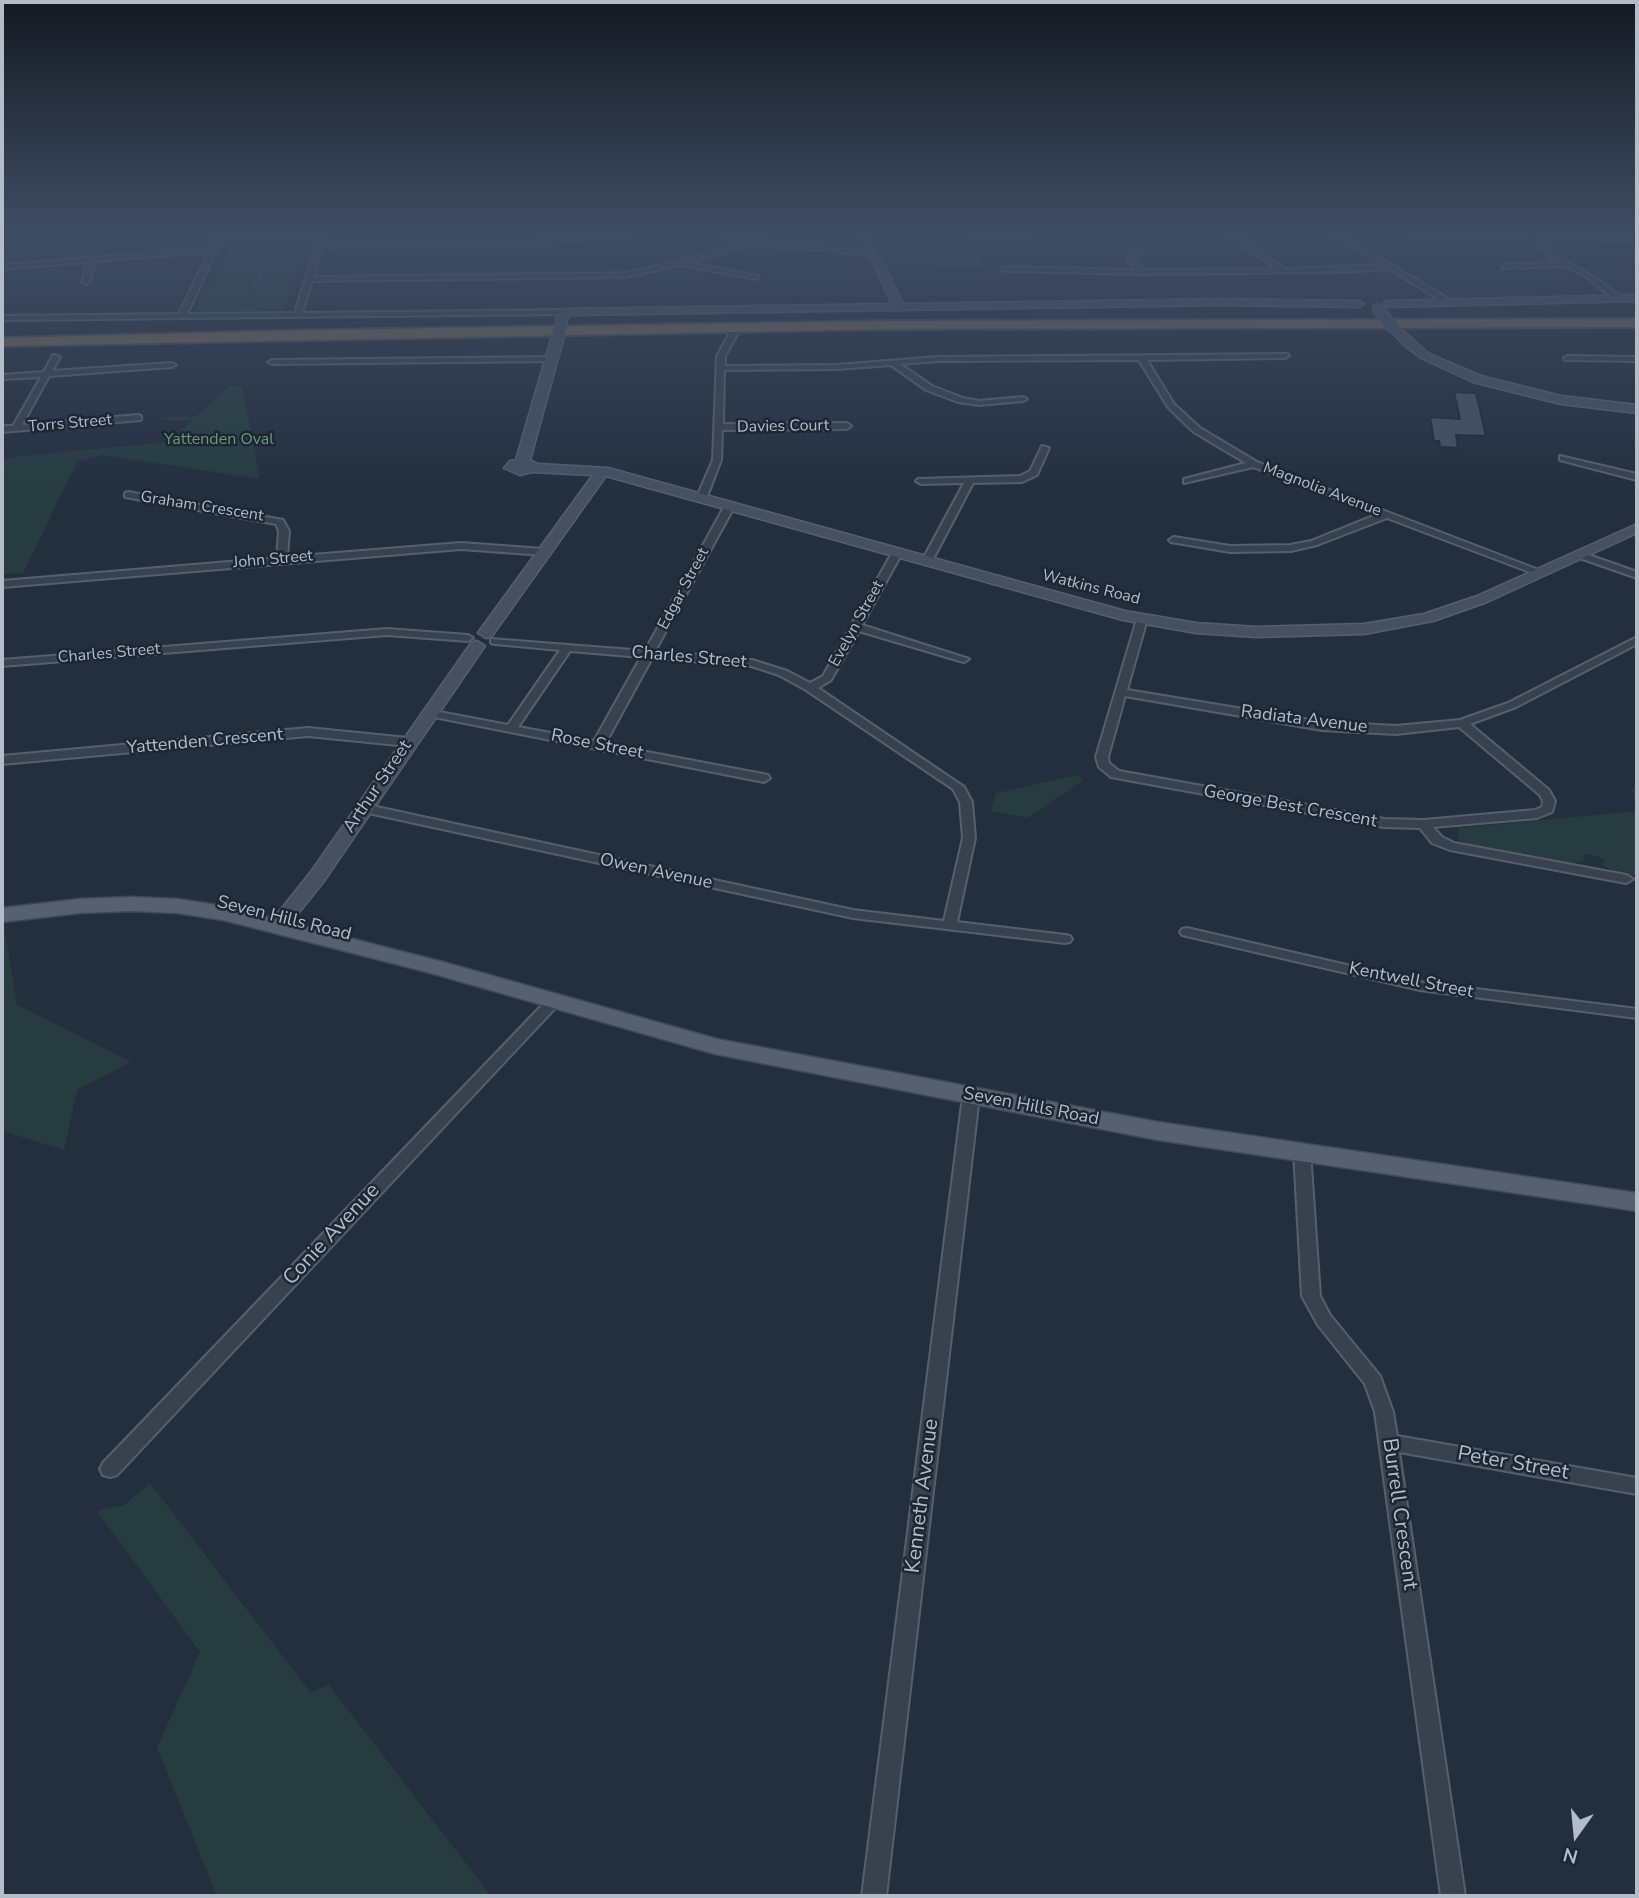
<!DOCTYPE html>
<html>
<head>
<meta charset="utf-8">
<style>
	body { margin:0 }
	#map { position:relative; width:1639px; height:1898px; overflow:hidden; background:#242f3e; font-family:"Nunito Sans",sans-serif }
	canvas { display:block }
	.frame { position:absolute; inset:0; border:4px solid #b4bcc9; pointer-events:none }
	.north { position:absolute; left:1541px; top:1800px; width:70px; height:70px; -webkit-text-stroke:5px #1d2633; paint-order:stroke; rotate:195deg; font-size:19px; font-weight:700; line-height:28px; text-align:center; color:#b4bcc9 }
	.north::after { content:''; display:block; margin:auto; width:24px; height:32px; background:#b4bcc9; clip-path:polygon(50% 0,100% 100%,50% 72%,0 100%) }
</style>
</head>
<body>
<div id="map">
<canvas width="1639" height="1898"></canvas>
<div class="frame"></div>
<div class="north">N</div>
</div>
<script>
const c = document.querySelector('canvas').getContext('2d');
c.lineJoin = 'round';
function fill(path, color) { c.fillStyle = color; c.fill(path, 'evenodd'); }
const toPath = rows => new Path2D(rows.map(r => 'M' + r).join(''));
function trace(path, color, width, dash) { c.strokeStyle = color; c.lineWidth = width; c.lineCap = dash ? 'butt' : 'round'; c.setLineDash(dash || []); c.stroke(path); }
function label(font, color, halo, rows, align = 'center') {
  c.font = font + ' "Nunito Sans",sans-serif'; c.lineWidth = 5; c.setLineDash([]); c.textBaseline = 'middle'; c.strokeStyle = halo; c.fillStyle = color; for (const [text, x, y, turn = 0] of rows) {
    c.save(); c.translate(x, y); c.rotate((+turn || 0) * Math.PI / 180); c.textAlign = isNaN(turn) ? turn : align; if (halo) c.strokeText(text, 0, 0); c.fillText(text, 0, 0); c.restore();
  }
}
fill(toPath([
	[244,232,311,232,284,310,195,311,224,257,234,246,220,246,225,235,244,235],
	[1404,232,1500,232,1528,234,1528,239,1476,237,1466,250,1422,252,1411,247,1373,248,1362,242,1415,239],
	[969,239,975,240,971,243,987,268,893,271,883,252,947,250],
	[242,386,260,479,103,455,78,461,23,573,2,574,2,458,168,442,193,420,160,420,162,417,195,417,229,387],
	[1079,775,1082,781,1028,818,991,811,996,793],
	[1637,786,1637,891,1635,889,1635,876,1613,872,1603,865,1604,858,1584,854,1583,861,1572,864,1466,845,1457,838,1459,828,1637,811,1632,789],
	[2,926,4,926,17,1005,131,1062,77,1090,64,1150,2,1131],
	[150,1483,310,1692,329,1685,491,1896,217,1896,157,1748,200,1652,97,1511,124,1505]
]), '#263c3f');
trace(toPath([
	[253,289,284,232]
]), '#394c67', 2.5);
const building = toPath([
	[1454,392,1476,393,1486,436,1456,435,1458,448,1440,447,1439,441,1434,441,1430,417,1460,419,1454,392]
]);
fill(building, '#455162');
trace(building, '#1f2835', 2);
const street = toPath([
	[219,232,225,232,187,314,295,313,320,232,326,232,323,243,532,242,627,232,644,232,532,246,322,247,313,277,625,273,679,261,750,241,715,232,725,232,778,243,870,252,867,254,778,247,758,243,688,263,759,276,757,279,680,265,625,277,312,281,302,313,568,310,569,312,565,314,2,320,2,316,179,314,209,252,95,261,90,282,86,284,82,282,88,262,2,269,2,265,211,248,219,232],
	[970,232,976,232,978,234,1050,232,976,238,970,232],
	[1216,232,1224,232,1236,236,1285,269,1383,265,1329,232,1336,232,1452,301,1445,303,1390,269,1343,272,1143,274,1004,271,1001,269,1004,267,1137,270,1127,259,1132,253,1146,248,1148,251,1136,255,1134,259,1145,270,1276,269,1232,238,1216,232],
	[1537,232,1637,239,1637,243,1544,235,1546,245,1554,255,1594,277,1620,296,1620,300,1614,300,1590,279,1565,266,1502,268,1504,265,1558,262,1550,257,1541,246,1537,232],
	[731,331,738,333,725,356,725,366,837,365,938,357,1288,354,1289,356,1285,358,1147,360,1174,404,1200,428,1257,462,1544,572,1535,574,1387,518,1317,545,1291,551,1230,552,1171,542,1169,540,1174,537,1230,546,1291,545,1311,541,1378,514,1253,467,1184,483,1184,479,1246,463,1194,432,1179,418,1168,407,1139,360,938,361,900,364,932,386,963,398,979,401,1023,397,1027,399,1023,401,979,405,958,402,926,390,891,365,837,369,724,370,723,424,847,423,851,426,847,429,722,430,721,460,706,499,698,501,696,499,713,460,717,356,731,331],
	[53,355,60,357,52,371,172,363,176,365,172,367,49,376,22,425,138,415,141,416,141,420,2,432,2,426,13,426,41,377,2,379,2,375,44,372,53,355],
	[1568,356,1637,357,1637,361,1565,360,1564,358,1568,356],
	[550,357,554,359,553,361,272,364,268,362,272,360,550,357],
	[1042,446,1049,448,1037,475,1022,482,973,483,932,561,923,563,922,561,964,483,921,484,916,481,918,479,1020,476,1030,471,1042,446],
	[1560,456,1637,474,1637,480,1560,460,1560,456],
	[128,492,283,520,289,531,287,557,461,543,544,549,549,552,544,555,461,549,2,587,2,581,277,558,279,531,276,524,125,497,125,493,128,492],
	[729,504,734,507,655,651,752,660,787,671,810,683,823,676,892,553,900,551,902,553,862,625,969,659,964,662,960,661,859,631,831,680,818,688,964,787,972,802,975,838,957,922,1065,935,1070,936,1072,939,1070,942,1065,943,853,918,359,811,357,808,359,805,363,804,853,910,944,921,963,838,960,802,953,789,806,690,779,675,751,666,652,658,605,744,768,775,770,778,764,782,429,716,423,713,429,710,508,725,560,650,495,644,491,643,491,639,645,651,724,507,729,504],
	[570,651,641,657,594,741,518,727,570,651],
	[1577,553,1583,553,1637,572,1637,578,1577,557,1577,553],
	[1142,616,1147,619,1127,690,1322,722,1396,726,1460,720,1508,703,1637,637,1637,644,1516,707,1470,724,1549,790,1555,801,1552,812,1537,818,1433,827,1442,837,1454,843,1626,875,1633,879,1626,883,1450,850,1432,843,1420,828,1384,827,1111,777,1099,767,1096,757,1137,619,1142,616],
	[1125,696,1322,730,1396,734,1459,727,1540,795,1543,801,1542,807,1535,810,1424,820,1384,819,1119,771,1109,763,1108,757,1125,696],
	[387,629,468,635,473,638,468,641,387,635,2,666,2,660,387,629],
	[308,728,408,738,414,742,408,746,308,736,2,764,2,756,308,728],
	[1187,928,1420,982,1637,1009,1637,1018,1420,990,1182,935,1180,932,1182,929,1187,928],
	[554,997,559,998,561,1001,559,1004,117,1475,110,1477,103,1475,100,1469,103,1463,549,998,554,997],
	[971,1091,976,1092,979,1096,886,1896,862,1896,963,1096,966,1092,971,1091],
	[1302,1147,1308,1148,1310,1152,1320,1296,1330,1315,1380,1376,1393,1412,1397,1436,1637,1478,1637,1494,1399,1452,1465,1896,1441,1896,1375,1412,1365,1384,1318,1325,1302,1296,1294,1152,1296,1148,1302,1147]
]);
const secondary = toPath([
	[856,232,866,232,875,246,872,251,880,257,903,304,1221,299,1359,301,1364,304,1359,307,1221,305,569,315,566,322,556,320,561,310,565,309,892,304,871,259,862,252,865,246,856,232],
	[1637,295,1637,301,1387,307,1382,304,1387,301,1637,295],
	[1391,327,1399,327,1429,354,1481,376,1561,396,1637,405,1637,413,1561,404,1473,382,1421,358,1404,345,1389,329,1391,327],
	[558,333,564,336,530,460,538,464,608,468,1125,611,1196,623,1256,627,1364,624,1424,614,1477,596,1637,524,1637,533,1487,602,1433,621,1364,634,1256,637,1196,633,1123,620,606,476,492,636,486,638,478,633,593,475,532,472,520,475,504,468,510,461,516,460,552,336,558,333],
	[477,641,485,646,324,881,284,931,270,931,267,927,270,923,310,873,471,643,477,641]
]);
const primary = toPath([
	[131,897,177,899,224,906,443,962,717,1039,1158,1122,1637,1193,1637,1211,1158,1140,715,1054,427,972,223,920,177,913,131,911,80,913,2,922,2,908,80,899,131,897]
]);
const highway = toPath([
	[1637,319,1637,327,889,329,2,346,2,338,320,330,889,321,1637,319]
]);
trace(street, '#565f6c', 4);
trace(secondary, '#565f6c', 3);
trace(primary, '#414a57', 3);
trace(highway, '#434c59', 4);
fill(street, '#38414e');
fill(secondary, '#465061');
fill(primary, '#56606e');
fill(highway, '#746855');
const secondaryBridge = toPath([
	[1377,308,1395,329],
	[558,336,562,320]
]);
trace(secondaryBridge, '#565f6c', 13, []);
trace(secondaryBridge, '#465061', 11);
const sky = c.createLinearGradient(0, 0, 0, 497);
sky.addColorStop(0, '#141a22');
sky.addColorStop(0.47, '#3f4d63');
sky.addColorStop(1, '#3f4d6300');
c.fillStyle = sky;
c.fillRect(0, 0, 1639, 497);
label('16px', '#b4bcc9', '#1d2633', [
	["Torrs Street",70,424,-5],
	["Davies Court",783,427,-1],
	["Magnolia Avenue",1322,490,21],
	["Graham Crescent",202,507,9],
	["John Street",273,560,-5],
	["Watkins Road",1091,588,14],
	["Edgar Street",684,589,-62],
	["Evelyn Street",857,624,-61],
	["Charles Street",109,654,-5]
]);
label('16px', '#6b9a76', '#1d2633', [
	["Yattenden Oval",219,440]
]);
label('18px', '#b4bcc9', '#1d2633', [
	["Charles Street",689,658,5],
	["Radiata Avenue",1304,720,7],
	["Yattenden Crescent",205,742,-5],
	["Rose Street",597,745,11],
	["Arthur Street",378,787,-56],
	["George Best Crescent",1290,807,10],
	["Owen Avenue",656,872,12],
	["Seven Hills Road",284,919,14],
	["Kentwell Street",1411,981,11],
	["Seven Hills Road",1031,1107,11]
]);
label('21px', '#b4bcc9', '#1d2633', [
	["Conie Avenue",332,1235,-47],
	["Peter Street",1513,1464,10],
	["Kenneth Avenue",923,1496,-83],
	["Burrell Crescent",1399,1514,82]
]);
</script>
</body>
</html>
